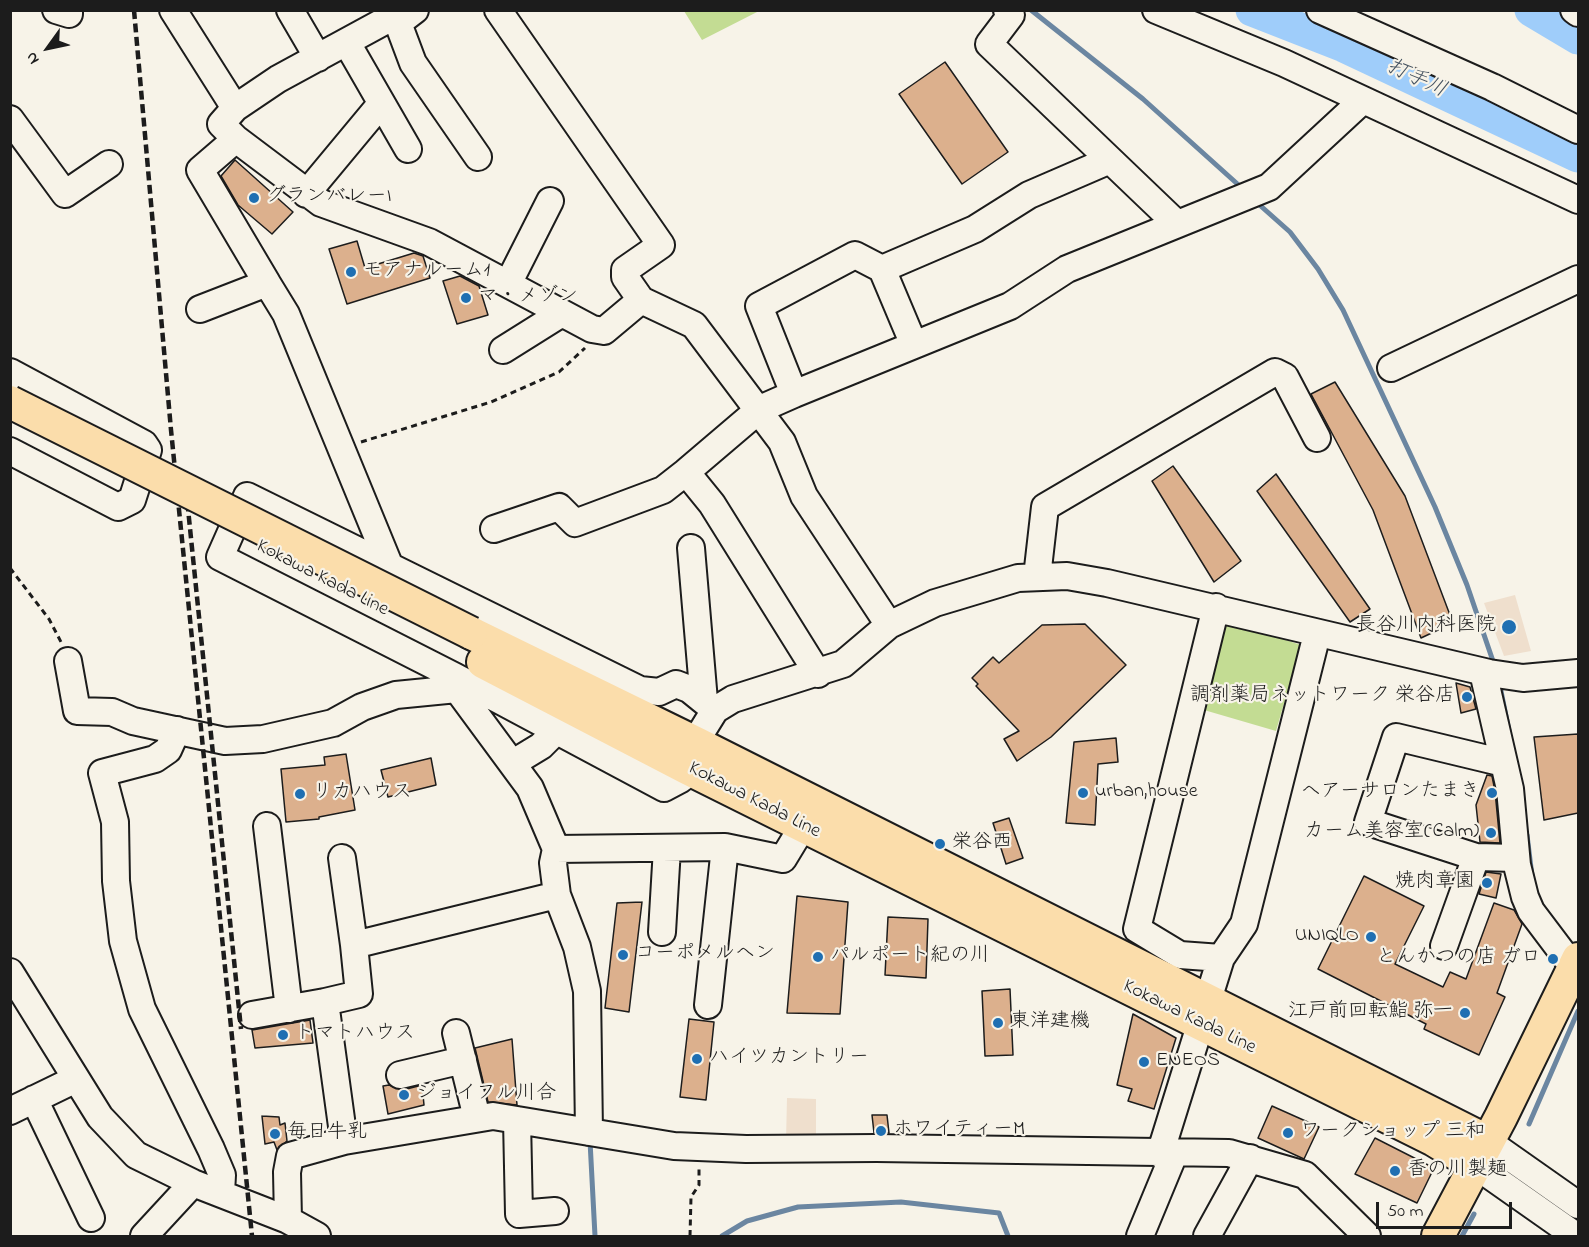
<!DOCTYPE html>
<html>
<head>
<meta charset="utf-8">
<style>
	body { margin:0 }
	#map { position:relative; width:1589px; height:1247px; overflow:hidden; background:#f7f3e8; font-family:"Indie Flower",sans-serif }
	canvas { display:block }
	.frame { position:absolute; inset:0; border:12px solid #1c1c1c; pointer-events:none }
	.north { position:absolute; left:18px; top:18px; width:60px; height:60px; -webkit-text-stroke:4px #f7f3e8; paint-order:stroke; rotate:237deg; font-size:16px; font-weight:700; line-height:24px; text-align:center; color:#1c1c1c }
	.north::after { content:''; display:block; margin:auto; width:21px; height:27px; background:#1c1c1c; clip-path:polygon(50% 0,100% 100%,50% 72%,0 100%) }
	.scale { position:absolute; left:1376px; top:1202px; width:136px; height:27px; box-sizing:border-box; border:3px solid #1c1c1c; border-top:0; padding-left:8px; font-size:18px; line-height:21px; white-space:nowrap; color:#1c1c1c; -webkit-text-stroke:4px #f7f3e8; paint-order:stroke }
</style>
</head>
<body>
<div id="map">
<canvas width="1589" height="1247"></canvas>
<div class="frame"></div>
<div class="north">N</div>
<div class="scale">50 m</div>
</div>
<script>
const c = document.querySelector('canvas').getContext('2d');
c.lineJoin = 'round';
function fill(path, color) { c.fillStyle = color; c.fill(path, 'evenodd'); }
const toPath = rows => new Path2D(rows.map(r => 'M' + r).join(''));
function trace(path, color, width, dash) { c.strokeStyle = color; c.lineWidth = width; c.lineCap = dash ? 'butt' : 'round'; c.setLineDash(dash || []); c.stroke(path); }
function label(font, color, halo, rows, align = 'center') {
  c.font = font + ' "Indie Flower","Klee One",sans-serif'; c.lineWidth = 4.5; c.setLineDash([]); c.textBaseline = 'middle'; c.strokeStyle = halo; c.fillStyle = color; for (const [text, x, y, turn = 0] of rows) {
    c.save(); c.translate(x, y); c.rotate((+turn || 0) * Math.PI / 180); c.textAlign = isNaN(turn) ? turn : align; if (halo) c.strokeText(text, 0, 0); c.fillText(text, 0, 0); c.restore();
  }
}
fill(toPath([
	[1515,595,1531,651,1504,656,1484,603],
	[787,1098,816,1099,816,1142,786,1141]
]), '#efdfcd');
fill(toPath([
	[761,10,702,40,684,11,684,10],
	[1227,621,1301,645,1276,731,1204,710]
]), '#c3dc93');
trace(toPath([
	[1031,10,1143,99,1243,189],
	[1254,200,1290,232,1318,269,1343,310,1435,507,1467,585,1495,667],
	[1499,681,1509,731],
	[1527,835,1532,876],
	[1529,1124,1578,1011],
	[590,1141,595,1236],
	[722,1236,747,1221,798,1207,901,1202,999,1213,1008,1236],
	[1462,1236,1474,1214]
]), '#6b86a1', 5);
trace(toPath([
	[1252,10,1344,46,1578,156],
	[1531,10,1578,38]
]), '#9fcdfa', 33);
const building = toPath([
	[945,62,1008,152,962,184,899,94,945,62],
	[235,160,293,212,272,234,238,205,221,176,235,160],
	[357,241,365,268,414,253,423,256,430,278,347,304,329,249,357,241],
	[460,276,479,286,488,315,457,324,443,281,460,276],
	[1335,382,1405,496,1453,623,1421,638,1373,510,1311,394,1335,382],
	[1173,466,1241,561,1214,582,1152,481,1173,466],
	[1276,474,1370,609,1350,622,1257,491,1276,474],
	[1085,624,1126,665,1051,737,1017,761,1004,739,1019,731,976,686,978,684,972,678,993,657,999,663,1042,625,1085,624],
	[1456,683,1470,687,1476,709,1461,713,1456,683],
	[1578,734,1578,813,1544,820,1534,737,1578,734],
	[1116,738,1118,762,1098,764,1095,825,1066,823,1074,742,1116,738],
	[346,754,355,810,319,817,319,819,286,822,281,769,325,765,324,757,346,754],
	[431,758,436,785,388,797,381,770,431,758],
	[1487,775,1492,776,1495,791,1500,843,1480,842,1476,805,1487,775],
	[1009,818,1023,858,1006,864,993,823,1009,818],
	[1486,872,1501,874,1496,898,1479,894,1486,872],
	[1364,876,1424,906,1395,964,1443,987,1450,972,1466,979,1494,903,1514,910,1522,924,1497,993,1505,997,1479,1055,1424,1029,1426,1024,1318,969,1364,876],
	[797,896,848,902,840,1014,787,1013,797,896],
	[642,902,629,1012,605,1008,617,903,642,902],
	[888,917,928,919,926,978,885,975,888,917],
	[1010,989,1013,1055,985,1056,982,991,1010,989],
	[1133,1014,1176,1038,1154,1109,1128,1101,1132,1089,1117,1085,1133,1014],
	[689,1019,714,1022,706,1100,680,1097,689,1019],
	[310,1020,313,1043,255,1048,252,1030,310,1020],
	[512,1039,517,1105,488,1102,475,1048,512,1039],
	[389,1085,403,1090,422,1085,424,1105,388,1114,383,1086,389,1085],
	[1272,1106,1319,1127,1304,1159,1258,1138,1272,1106],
	[872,1115,887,1115,889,1133,874,1133,872,1115],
	[262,1116,279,1117,280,1125,285,1123,287,1141,277,1150,274,1142,265,1144,262,1116],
	[1375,1138,1434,1168,1417,1203,1355,1174,1375,1138]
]);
fill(building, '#dcb08d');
trace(building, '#1c1c1c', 1.5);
const minor = toPath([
	[56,10,69,14,69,10],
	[173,10,235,108],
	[290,10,318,58],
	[498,10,661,245,625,270,625,277,641,300],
	[1007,10,1011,15,989,44,1177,224],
	[1156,10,1284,63,1578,200],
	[1320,10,1492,87,1578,130],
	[1574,10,1578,13],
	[398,23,413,63,478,157],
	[347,43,408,149],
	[10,119,65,194,109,164],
	[236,139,321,203,429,242,592,329,604,331,641,300,694,325,782,442,804,496,889,625],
	[306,194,380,105],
	[267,283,200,170,236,139,221,124,235,108,278,79,392,17,398,23,415,10],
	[508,284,550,201],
	[200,309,267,283,286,314,390,567],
	[914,345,882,269,975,229,1029,195,1110,160],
	[503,350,562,313],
	[1391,368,1578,279],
	[10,372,144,444,148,450,132,500,118,507,10,451],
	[794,394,1010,306,1067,269,1269,187,1363,100],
	[686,472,760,409,794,394,759,306,855,255,882,269],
	[494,529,559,507,575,523,663,490,686,472,712,504,818,674],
	[691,548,704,701],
	[1037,577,1045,507,1275,372,1285,377,1317,438],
	[1216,607,1137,929,1180,955,1221,958],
	[68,661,77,711,112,712,133,721,225,741,263,739,333,723,362,707,396,695,457,689],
	[1483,672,1510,789,1517,865,1525,897,1531,911,1574,968],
	[454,676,457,689,530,788,556,849,553,863,557,895,577,947,587,991,589,1132],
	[715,710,689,689,676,684,659,692,640,690,247,496,220,557,454,676,664,788,681,779,702,731,715,710,733,699,843,664,889,625,935,603,1018,578,1067,576,1107,583,1489,673,1523,678,1578,673],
	[177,730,168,750,155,759,102,773,115,822,116,881,123,941,142,1009,211,1149,222,1175,221,1193],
	[513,763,541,746,556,731],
	[1504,763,1396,737,1368,822,1476,857,1516,858],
	[267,826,289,1009],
	[725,847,783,859,803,826],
	[556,849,725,847,708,1005],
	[342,858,354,945],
	[662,932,667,848],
	[1444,946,1476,857],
	[10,972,100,1117,136,1155,193,1183,288,1220,317,1236],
	[252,1015,325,1002],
	[456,1033,477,1118],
	[400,1075,463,1060],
	[34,1099,91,1218],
	[10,1111,76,1079],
	[517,1120,519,1214,555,1211],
	[344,1141,325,1002,359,994,354,945,557,895],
	[1487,1141,1578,1205],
	[1160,1154,1221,958,1244,924,1317,634],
	[1475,1165,1576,1236],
	[288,1220,287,1172,290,1156,344,1141,493,1116,674,1146,746,1149,876,1148,1229,1153,1305,1175,1367,1236],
	[144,1236,193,1183],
	[1140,1236,1174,1154],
	[1207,1236,1250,1158]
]);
const major = toPath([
	[471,633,698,744,1487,1141],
	[483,662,687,768,1434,1140,1475,1165],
	[1438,1236,1501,1117,1578,959]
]);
trace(minor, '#1c1c1c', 30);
trace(major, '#1c1c1c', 36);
trace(toPath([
	[361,442,491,402,559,372,585,348],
	[10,568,49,619,61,642],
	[690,1236,691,1197,699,1185,699,1169]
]), '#1c1c1c', 3, [6, 4.5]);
trace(minor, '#f7f3e8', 26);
trace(major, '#fbddab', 32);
trace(toPath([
	[134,10,171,430,252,1236],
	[186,489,241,1029]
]), '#1c1c1c', 4.5, [9, 4.5]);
const majorBridge = toPath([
	[10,402,471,633]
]);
trace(majorBridge, '#1c1c1c', 36, []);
trace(majorBridge, '#fbddab', 32);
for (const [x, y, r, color] of [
	[254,198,6,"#1f6fb2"],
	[351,272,6,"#1f6fb2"],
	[466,298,6,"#1f6fb2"],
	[1509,627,8,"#1f6fb2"],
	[1467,697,6,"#1f6fb2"],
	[1083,793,6,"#1f6fb2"],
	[1492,793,6,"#1f6fb2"],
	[300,794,6,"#1f6fb2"],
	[1491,833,6,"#1f6fb2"],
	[940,844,6,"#1f6fb2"],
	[1487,883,6,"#1f6fb2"],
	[1371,937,6,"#1f6fb2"],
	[623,955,6,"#1f6fb2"],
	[818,957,6,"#1f6fb2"],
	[1553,959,6,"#1f6fb2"],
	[1465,1013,6,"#1f6fb2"],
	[998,1023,6,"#1f6fb2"],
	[283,1035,6,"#1f6fb2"],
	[697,1059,6,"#1f6fb2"],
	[1144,1062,6,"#1f6fb2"],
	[404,1095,6,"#1f6fb2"],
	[881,1131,6,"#1f6fb2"],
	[1288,1133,6,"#1f6fb2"],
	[275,1134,6,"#1f6fb2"],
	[1395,1171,6,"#1f6fb2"]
]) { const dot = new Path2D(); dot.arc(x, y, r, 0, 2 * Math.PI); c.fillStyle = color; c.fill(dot); trace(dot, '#f7f3e8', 2); }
label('20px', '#1c1c1c', '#f7f3e8', [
	["グランバレーI",266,198],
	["モアナルーム1",363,272],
	["マ・メゾン",478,298],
	["長谷川内科医院",1496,627,"right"],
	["調剤薬局ネットワーク 栄谷店",1455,697,"right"],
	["urban,house",1095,793],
	["ヘアーサロンたまき",1480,793,"right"],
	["リカハウス",312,794],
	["カーム美容室(Calm)",1479,833,"right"],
	["栄谷西",952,844],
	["焼肉章園",1475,883,"right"],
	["UNIQLO",1359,937,"right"],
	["コーポメルヘン",635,955],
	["パルポート紀の川",830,957],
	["とんかつの店 ガロ",1541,959,"right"],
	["江戸前回転鮨 弥一",1453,1013,"right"],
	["東洋建機",1010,1023],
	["トマトハウス",295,1035],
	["ハイツカントリー",709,1059],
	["ENEOS",1156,1062],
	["ジョイフル川合",416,1095],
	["ホワイティーM",893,1131],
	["ワークショップ 三和",1300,1133],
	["毎日牛乳",287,1134],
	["香の川製麺",1407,1171]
], 'left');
label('20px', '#1c1c1c', '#f7f3e8', [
	["Kokawa Kada Line",322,579,27],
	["Kokawa Kada Line",754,801,27],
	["Kokawa Kada Line",1189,1018,26]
]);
label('italic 21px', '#43515f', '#f7f3e8', [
	["打手川",1416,80,25]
]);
</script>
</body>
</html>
